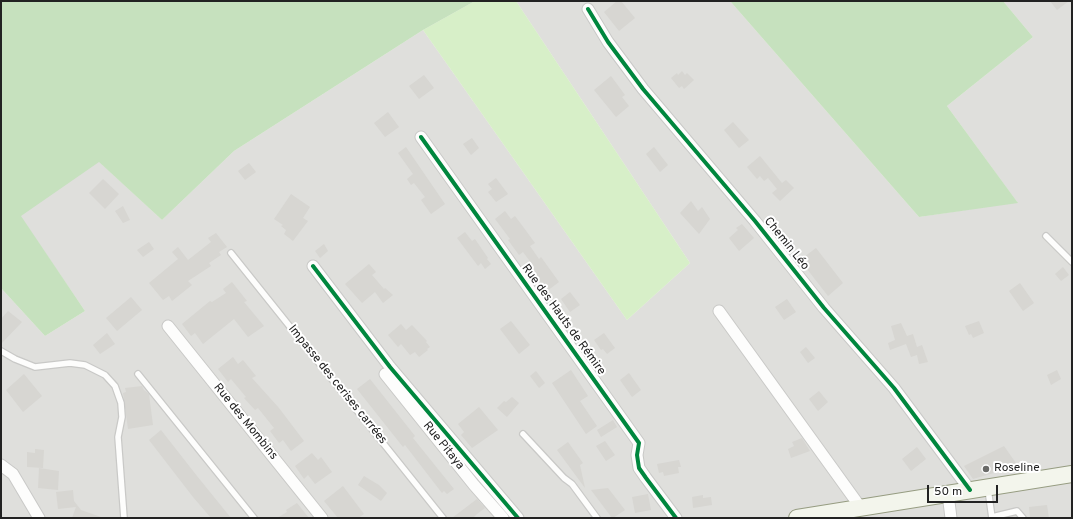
<!DOCTYPE html>
<html>
<head>
<meta charset="utf-8">
<style>
	body { margin:0 }
	#map { position:relative; width:1073px; height:519px; overflow:hidden; background:#f0f0eb; font-family:Overpass,sans-serif }
	canvas { display:block }
	.frame { position:absolute; inset:0; border:2px solid #222; pointer-events:none }
	.scale { position:absolute; left:927px; top:485px; width:71px; height:18px; box-sizing:border-box; border:2px solid #222; border-top:0; padding-left:5px; font-size:12px; line-height:14px; white-space:nowrap; color:#222; -webkit-text-stroke:3px #fff; paint-order:stroke }
</style>
</head>
<body>
<div id="map">
<canvas width="1073" height="519"></canvas>
<div class="frame"></div>
<div class="scale">50 m</div>
</div>
<script>
const c = document.querySelector('canvas').getContext('2d');
c.lineJoin = 'round';
function fill(path, color) { c.fillStyle = color; c.fill(path, 'evenodd'); }
const toPath = rows => new Path2D(rows.map(r => 'M' + r).join(''));
function trace(path, color, width, dash) { c.strokeStyle = color; c.lineWidth = width; c.lineCap = dash ? 'butt' : 'round'; c.setLineDash(dash || []); c.stroke(path); }
function label(font, color, halo, rows, align = 'center') {
  c.font = font + ' Overpass,sans-serif'; c.lineWidth = 4; c.setLineDash([]); c.textBaseline = 'middle'; c.strokeStyle = halo; c.fillStyle = color; for (const [text, x, y, turn = 0] of rows) {
    c.save(); c.translate(x, y); c.rotate((+turn || 0) * Math.PI / 180); c.textAlign = isNaN(turn) ? turn : align; if (halo) c.strokeText(text, 0, 0); c.fillText(text, 0, 0); c.restore();
  }
}
fill(toPath([
	[516,1,730,1,919,217,1017,202,947,106,1033,37,1003,1,1072,1,1072,518,1,518,1,288,45,336,85,311,20,216,94,157,162,220,234,151,423,30,627,320,690,263]
]), '#dfdfdc');
fill(toPath([
	[475,1,516,1,690,263,627,320,423,30]
]), '#d7efc8');
fill(toPath([
	[1,1,475,1,423,30,234,151,162,220,99,162,21,216,85,311,45,336,1,288],
	[730,1,1003,1,1033,37,947,106,1018,203,919,217]
]), '#c6e1be');
fill(toPath([
	[617,1,621,1,635,18,619,31,604,12],
	[1050,1,1069,1,1057,10],
	[682,71,685,75,687,73,694,80,684,89,682,86,679,88,671,78,677,73,678,75],
	[424,75,434,88,419,99,409,86],
	[611,76,625,95,622,97,629,106,616,117,594,90],
	[388,112,399,127,385,137,374,123],
	[733,122,749,140,739,148,724,130],
	[472,138,479,148,471,155,463,144],
	[406,147,445,204,431,214,421,200,425,197,414,183,411,185,407,179,413,174,398,153],
	[654,147,668,165,660,172,646,154],
	[760,156,782,183,786,180,794,188,780,201,772,193,777,189,768,178,764,181,760,176,757,179,747,167],
	[249,163,256,172,245,180,238,171],
	[496,178,508,194,496,202,488,192,492,189,488,184],
	[103,179,119,194,105,209,89,193],
	[291,194,310,207,303,218,308,221,293,241,284,234,286,230,281,226,283,225,274,219],
	[691,201,698,211,702,207,710,219,699,234,680,213],
	[123,206,130,220,123,223,115,211],
	[505,211,511,219,515,216,524,228,535,243,530,246,539,259,541,257,559,282,547,291,529,266,532,264,523,252,519,255,508,240,510,239,495,219],
	[742,224,754,238,739,251,729,238,738,230,736,228],
	[465,232,472,241,475,239,488,258,487,259,491,264,485,269,481,263,478,266,457,238],
	[216,233,227,247,219,252,221,255,209,263,211,266,188,281,192,285,172,301,169,296,163,300,149,283,178,259,172,252,178,247,188,260,211,242,208,238],
	[149,242,154,249,143,257,137,250],
	[324,244,328,251,320,258,315,251],
	[816,248,843,283,828,296,800,260],
	[369,264,376,272,372,275,384,289,385,288,393,295,383,303,375,292,362,303,345,284],
	[1063,267,1069,275,1061,281,1055,274],
	[232,282,247,301,244,302,264,326,248,337,234,319,203,344,195,333,191,336,182,324,210,301,212,302,226,293,223,289],
	[1020,283,1034,303,1023,311,1009,291],
	[570,292,580,305,570,312,561,299],
	[131,297,142,310,117,331,106,318],
	[787,299,796,312,784,320,775,307],
	[8,311,22,322,1,344,1,319],
	[511,321,530,345,519,354,500,329],
	[979,321,984,333,973,338,971,334,969,335,965,326],
	[901,323,907,336,913,334,917,347,922,345,928,362,919,364,917,355,911,357,906,344,890,350,888,343,895,340,891,326],
	[401,324,406,330,412,325,427,341,426,342,430,347,427,349,428,350,419,357,415,352,410,355,401,344,398,347,388,335],
	[107,333,115,344,100,354,93,345],
	[604,333,615,348,607,354,603,349,601,350,594,340],
	[806,347,815,358,808,363,800,352],
	[233,357,238,364,243,360,256,376,252,378,279,408,304,441,291,451,283,440,279,443,270,431,274,428,258,408,255,410,244,398,246,397,231,379,228,382,218,369],
	[571,370,588,396,580,401,597,426,586,434,552,383],
	[1057,370,1061,379,1051,385,1047,375],
	[536,371,545,383,539,388,530,376],
	[629,373,641,390,632,397,620,380],
	[24,374,42,396,23,412,6,390],
	[370,379,415,436,413,438,454,489,447,494,444,491,442,493,405,445,403,447,357,389],
	[142,386,144,390,149,394,153,425,128,429,123,393,126,392,125,388],
	[819,391,828,402,818,411,809,399],
	[512,397,519,403,507,417,497,408,504,401,506,402],
	[479,407,498,430,472,448,461,435,464,432,458,424],
	[613,420,617,427,601,437,597,430],
	[161,430,197,476,231,518,211,518,193,497,149,440],
	[802,438,810,451,791,458,788,449,794,446,792,442],
	[605,441,615,455,606,461,596,446],
	[568,442,583,463,580,465,585,488,557,450],
	[1004,446,1018,466,973,479,964,466],
	[917,447,926,459,911,471,902,459],
	[35,449,44,450,43,468,27,467,27,452,35,453],
	[312,453,318,460,321,457,332,472,315,484,308,475,304,479,295,466],
	[679,460,681,467,678,467,679,473,664,476,663,472,659,473,657,464],
	[39,468,59,471,58,490,38,488],
	[364,476,379,485,387,493,381,501,358,485],
	[343,486,364,514,358,518,338,518,324,501],
	[608,488,625,510,613,518,612,518,591,490],
	[73,490,74,501,81,510,101,517,101,518,72,518,76,507,58,509,56,492],
	[648,494,651,510,635,513,632,497],
	[703,495,703,498,711,497,712,505,693,508,692,497],
	[477,499,485,508,477,514,473,518,452,518],
	[297,503,309,518,277,518,287,512,286,510],
	[1047,505,1049,518,1030,518,1029,507]
]), '#d7d6d2');
const lane = toPath([
	[1046,236,1072,262],
	[231,253,443,518],
	[1,351,15,359,35,367,70,363,85,365,105,375,115,386,121,403,122,417,118,437,124,518],
	[138,374,254,518],
	[523,434,564,478,572,484,597,518],
	[988,489,992,518],
	[992,517,1017,511,1023,518]
]);
const street = toPath([
	[588,9,608,42,643,89,755,221,824,308,894,388,970,490],
	[421,137,639,443,637,455,639,468,646,478,676,518],
	[313,266,390,367,518,518],
	[719,311,861,508],
	[168,326,322,518],
	[385,374,474,485,503,518],
	[1,465,13,474,39,518],
	[948,494,951,518]
]);
const secondary = toPath([
	[797,518,1072,474]
]);
trace(lane, '#c9c9c7', 8);
trace(street, '#c9c9c7', 13);
trace(secondary, '#969c81', 18);
trace(lane, '#fdfdfc', 5.5);
trace(street, '#fdfdfc', 11);
trace(secondary, '#f3f5ec', 16);
trace(toPath([
	[588,9,608,42,643,89,755,221,824,308,894,388,970,490],
	[421,137,639,443,637,455,639,468,646,478,676,518],
	[313,266,390,367,518,518]
]), '#00873e', 4);
for (const [x, y, r, color] of [
	[986,469,4,"#6a6a68"]
]) { const dot = new Path2D(); dot.arc(x, y, r, 0, 2 * Math.PI); c.fillStyle = color; c.fill(dot); trace(dot, '#fff', 1.5); }
label('12px', '#222', '#fff', [
	["Chemin Léo",786,244,51],
	["Rue des Hauts de Rémire",563,320,54],
	["Impasse des cerises carrées",337,385,51],
	["Rue des Mombins",245,422,51],
	["Rue Pitaya",443,446,51]
]);
label('12px', '#222', '#fff', [
	["Roseline",994,469]
], 'left');
</script>
</body>
</html>
